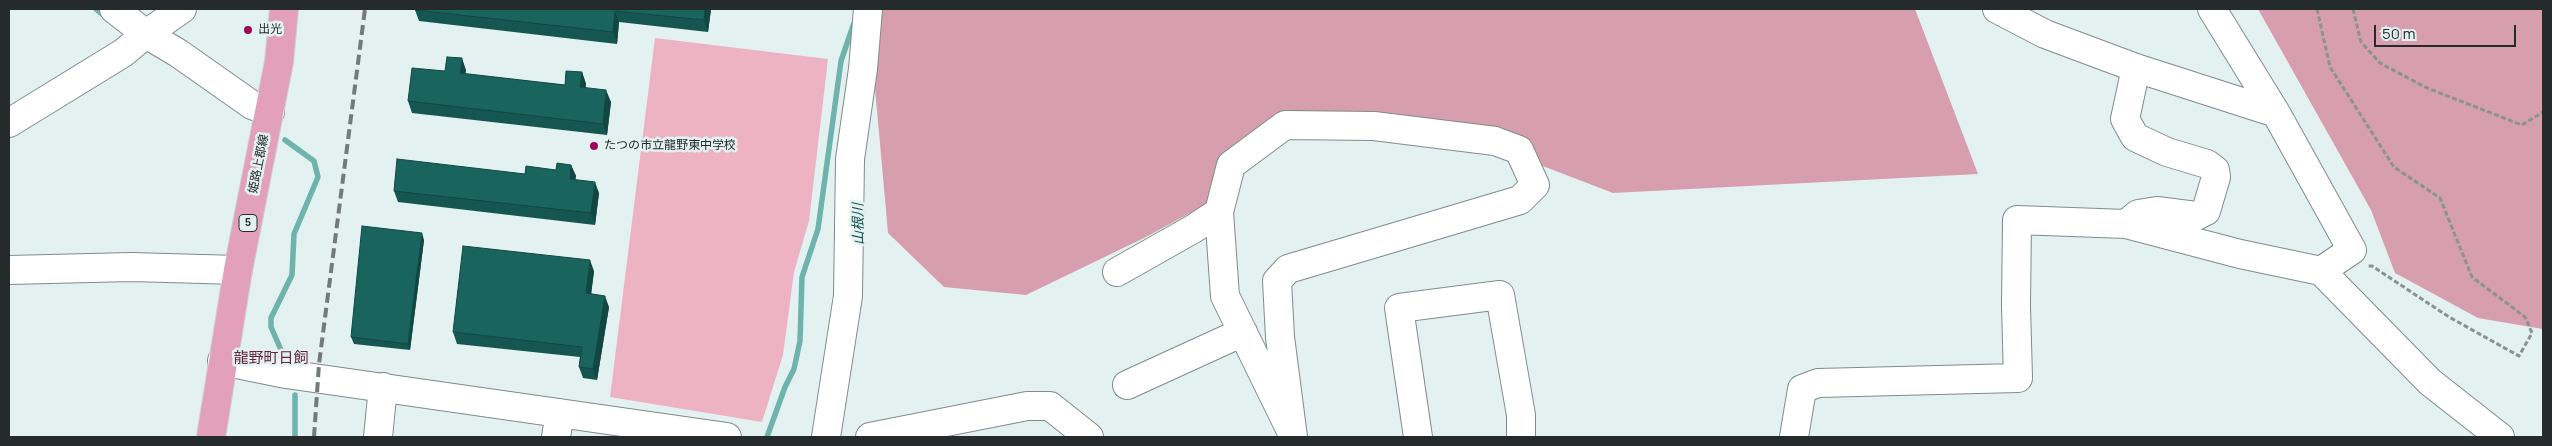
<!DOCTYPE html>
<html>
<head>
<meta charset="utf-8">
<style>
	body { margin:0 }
	#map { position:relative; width:2552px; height:446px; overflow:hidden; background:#e3f2f0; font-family:Manrope,sans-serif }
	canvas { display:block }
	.frame { position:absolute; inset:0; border:10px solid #252a2a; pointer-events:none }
	.scale { position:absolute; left:2374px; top:25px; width:142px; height:22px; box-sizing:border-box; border:2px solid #252a2a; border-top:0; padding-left:6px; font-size:15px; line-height:18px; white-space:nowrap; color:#252a2a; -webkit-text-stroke:4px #e3f2f0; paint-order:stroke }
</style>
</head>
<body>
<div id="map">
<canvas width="2552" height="446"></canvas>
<div class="frame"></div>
<div class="scale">50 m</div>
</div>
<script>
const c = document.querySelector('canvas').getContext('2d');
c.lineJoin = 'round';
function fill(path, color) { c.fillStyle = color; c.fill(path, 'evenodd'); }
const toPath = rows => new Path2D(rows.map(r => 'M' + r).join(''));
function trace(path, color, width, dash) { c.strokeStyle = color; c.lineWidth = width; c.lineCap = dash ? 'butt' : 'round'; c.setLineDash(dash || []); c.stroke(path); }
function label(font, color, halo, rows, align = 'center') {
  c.font = font + ' Manrope,"Noto Sans JP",sans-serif'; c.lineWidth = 5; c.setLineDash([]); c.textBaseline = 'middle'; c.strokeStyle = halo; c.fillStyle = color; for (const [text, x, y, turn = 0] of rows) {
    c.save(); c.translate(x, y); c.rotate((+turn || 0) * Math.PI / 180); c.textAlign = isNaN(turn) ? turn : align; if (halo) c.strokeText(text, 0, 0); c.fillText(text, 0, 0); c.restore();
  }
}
fill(toPath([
	[655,38,828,59,809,221,794,272,783,355,762,422,610,397]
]), '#edb3c5');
fill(toPath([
	[878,9,1915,9,1978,174,1613,193,1470,138,1371,119,1270,145,1216,199,1146,237,1026,295,944,287,888,233,874,77],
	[2258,9,2543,9,2543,329,2478,318,2395,273,2371,210]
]), '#d79eb0');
trace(toPath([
	[96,9,106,17],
	[285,140,314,161,318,177,294,234,292,275,271,318,271,327,285,359],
	[295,395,295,437],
	[767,437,785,387,794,369,800,341,802,277,818,229,841,61,854,23]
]), '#6fb4ac', 5.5);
const minor = toPath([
	[114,9,146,34,178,53,252,105,270,112],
	[1997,9,2045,34,2136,68,2276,113,2212,9],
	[2276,113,2352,250,2321,271],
	[9,123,123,53,146,34,182,9],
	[2126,224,2138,214,2157,211,2196,216,2206,211,2216,177,2215,170,2207,164,2167,152,2135,137,2125,119,2136,68],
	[9,270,131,267,238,270],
	[1117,272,1193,229,1219,212],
	[222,361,286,374,727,437],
	[1127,385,1243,332],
	[1292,433,1225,296,1219,212,1231,165,1285,125,1374,126,1495,141,1519,150,1535,185,1520,200,1288,269,1277,281,1280,337,1293,437],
	[378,437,383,387],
	[556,437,560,413],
	[826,437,848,296,850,159,863,69,868,9],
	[870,437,1027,406,1050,406,1089,437],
	[1418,437,1399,308,1500,295,1521,415,1521,437],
	[1794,437,1802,389,1818,383,2018,378,2016,306,2017,220,2126,224,2240,254,2321,271,2430,382,2500,437]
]);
const major = toPath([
	[211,437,238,270,279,62,284,9]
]);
trace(minor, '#7f8c8b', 30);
trace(major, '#cfd0d0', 30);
trace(toPath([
	[2317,9,2330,67,2394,167,2440,198,2472,277,2525,317,2532,333,2519,356,2449,317,2372,266,2368,266],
	[2353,9,2361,42,2380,63,2427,88,2522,125,2543,112]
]), '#889392', 3, [5, 2.5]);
trace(minor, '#fff', 28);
trace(major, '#e2a1b9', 28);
trace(toPath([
	[314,437,319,364,365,9]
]), '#727b7a', 4, [10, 5]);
fill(toPath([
	[711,9,708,32,619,22,617,44,419,21,415,10],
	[466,70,465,74,565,85,582,72,586,84,585,88,611,102,607,135,412,113,408,101,445,71],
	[571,165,576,176,575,179,599,193,595,225,398,202,394,191,556,170],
	[424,240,410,350,354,344,351,337],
	[594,271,591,293,609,307,597,380,583,378,579,367,580,357,457,344,453,332]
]), '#165651');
fill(toPath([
	[705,9,711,9,708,32,704,20],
	[615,11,619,22,617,44,613,32],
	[462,58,466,70,464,85,460,73],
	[582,72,586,84,584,98,580,87],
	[606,90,611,102,607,135,603,124],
	[571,165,576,176,574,190,570,179],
	[595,182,599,193,595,225,591,213],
	[422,233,424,240,410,350,408,344],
	[590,260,594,271,590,304,586,293],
	[605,296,609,307,597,380,593,369]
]), '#124642');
const building = toPath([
	[415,9,705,9,704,20,615,11,613,32,415,10,415,9],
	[447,57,462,58,460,73,565,85,566,71,582,72,580,87,606,90,603,124,408,101,412,68,445,71,447,57],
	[397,159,525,174,526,166,556,170,557,163,571,165,570,179,595,182,591,213,394,191,397,159],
	[362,226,422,233,408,344,351,337,362,226],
	[463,246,590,260,586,293,605,296,593,369,579,367,582,347,453,332,463,246]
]);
fill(building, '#1a645e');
trace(building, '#124642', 1);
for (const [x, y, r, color] of [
	[248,30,5,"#9c0855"],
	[594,146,5,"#9c0855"]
]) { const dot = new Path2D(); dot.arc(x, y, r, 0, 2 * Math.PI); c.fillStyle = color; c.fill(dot); trace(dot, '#e3f2f0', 2); }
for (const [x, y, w] of [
	[248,223,18]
]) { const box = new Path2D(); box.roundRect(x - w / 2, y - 8.5, w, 17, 4); c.fillStyle = '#e3f2f0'; c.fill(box); trace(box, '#252a2a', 1); }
label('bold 11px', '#252a2a', null, [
	["5",248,223]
]);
label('12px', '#252a2a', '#e3f2f0', [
	["出光",258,30],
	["たつの市立龍野東中学校",604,146]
], 'left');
label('12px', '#252a2a', '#e3f2f0', [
	["姫路上郡線",259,164,-79]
]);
label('italic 14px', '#14504b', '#e3f2f0', [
	["山根川",859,224,-91]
]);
label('15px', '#66233e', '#e3f2f0', [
	["龍野町日飼",271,359]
]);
</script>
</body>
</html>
